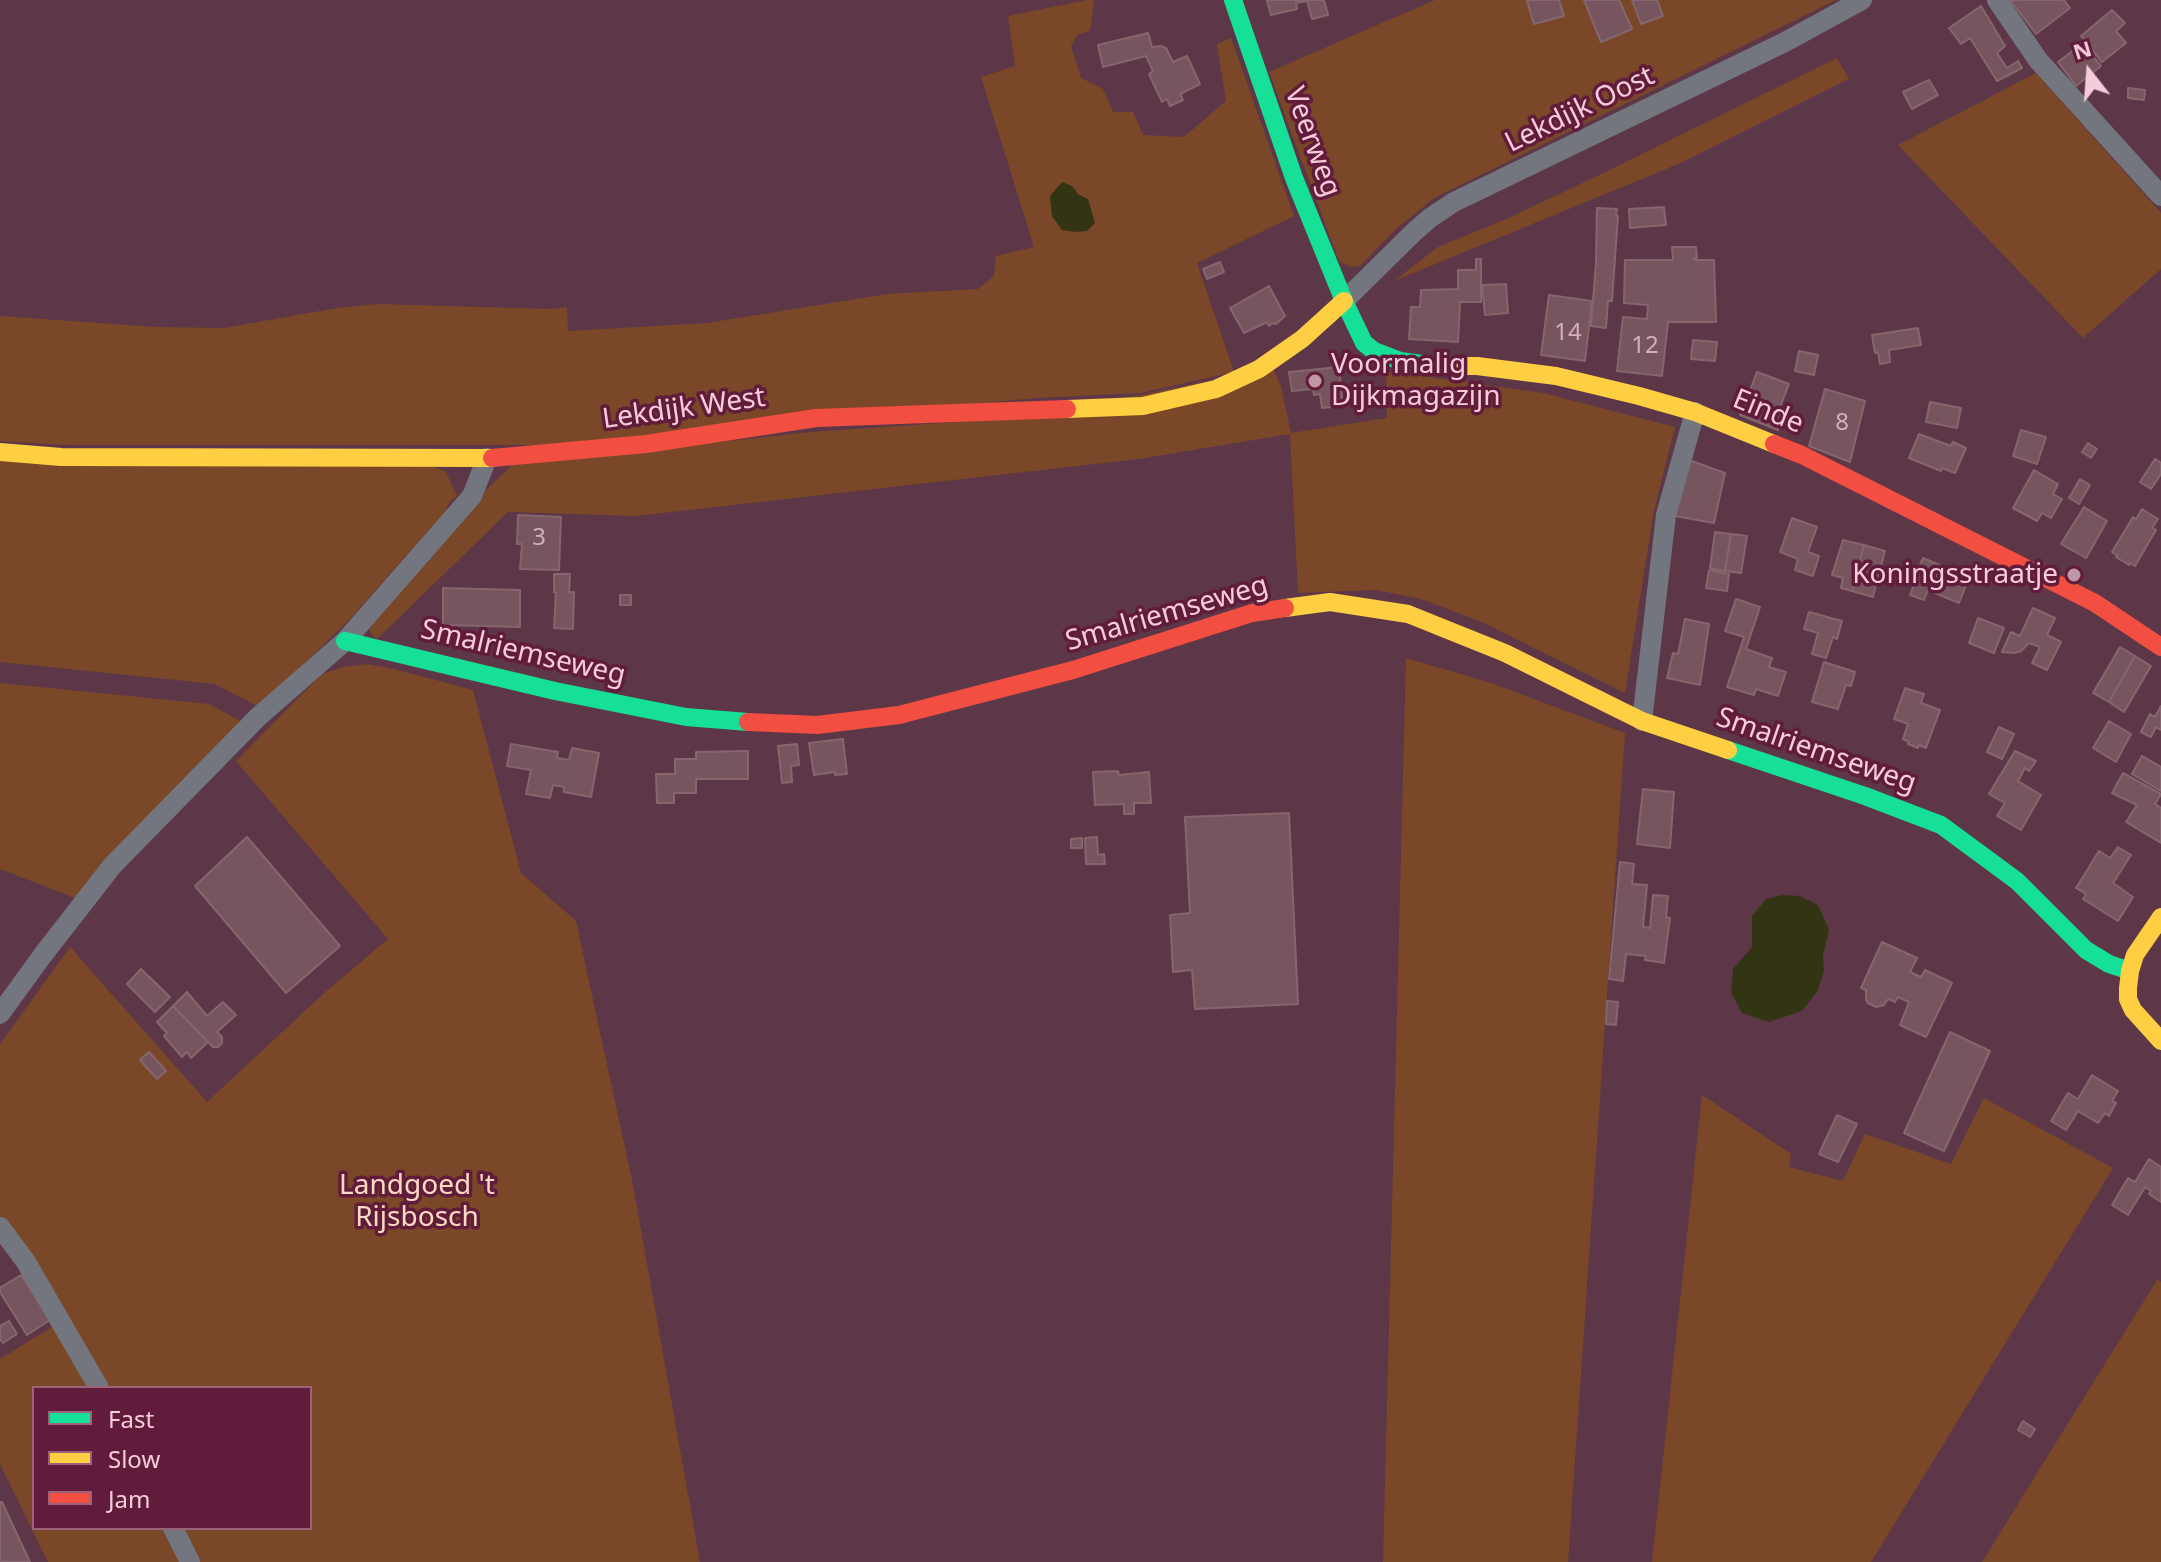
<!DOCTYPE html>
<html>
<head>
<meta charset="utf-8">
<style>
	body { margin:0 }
	#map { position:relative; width:2161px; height:1562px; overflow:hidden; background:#5d3747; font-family:"Noto Sans",sans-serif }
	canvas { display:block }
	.legend { position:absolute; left:32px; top:1386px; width:280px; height:144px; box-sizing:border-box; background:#601c3a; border:2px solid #9c627a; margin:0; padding:10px 14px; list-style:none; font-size:24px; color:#f6cbda }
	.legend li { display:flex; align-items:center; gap:16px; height:40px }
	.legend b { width:40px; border:2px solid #9c627a }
	.north { position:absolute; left:2049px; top:32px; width:80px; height:80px; -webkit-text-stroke:6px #601c3a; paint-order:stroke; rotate:343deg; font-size:22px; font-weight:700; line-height:32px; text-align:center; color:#f6cbda }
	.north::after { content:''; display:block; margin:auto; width:28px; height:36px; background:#f6cbda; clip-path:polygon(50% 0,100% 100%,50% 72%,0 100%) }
</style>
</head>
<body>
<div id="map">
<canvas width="2161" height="1562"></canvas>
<ul class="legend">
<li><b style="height:10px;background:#16e098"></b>Fast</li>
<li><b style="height:10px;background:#ffcf43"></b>Slow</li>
<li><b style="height:10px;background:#f24e42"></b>Jam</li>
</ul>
<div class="north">N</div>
</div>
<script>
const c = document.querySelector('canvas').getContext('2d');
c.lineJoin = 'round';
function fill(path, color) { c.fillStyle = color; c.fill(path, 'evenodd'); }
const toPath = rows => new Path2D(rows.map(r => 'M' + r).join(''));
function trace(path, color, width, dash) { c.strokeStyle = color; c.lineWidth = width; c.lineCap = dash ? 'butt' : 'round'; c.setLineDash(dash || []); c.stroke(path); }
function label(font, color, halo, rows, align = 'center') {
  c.font = font + ' "Noto Sans",sans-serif'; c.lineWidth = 7; c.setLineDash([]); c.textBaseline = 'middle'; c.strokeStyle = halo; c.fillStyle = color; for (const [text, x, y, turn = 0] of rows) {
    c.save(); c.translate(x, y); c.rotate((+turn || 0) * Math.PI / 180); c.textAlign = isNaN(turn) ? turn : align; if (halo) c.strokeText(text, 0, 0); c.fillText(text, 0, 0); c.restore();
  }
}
fill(toPath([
	[1087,0,1094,0,1090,31,1077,35,1071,46,1081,78,1103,89,1113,112,1133,112,1143,135,1184,137,1226,101,1217,44,1231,38,1294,216,1197,263,1234,372,1140,393,1036,398,549,445,67,445,0,441,0,316,155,327,224,328,337,308,378,304,551,309,567,307,568,331,707,323,887,294,978,289,994,276,996,256,1034,247,981,77,1015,66,1008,16],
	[1435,0,1836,0,1434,198,1397,228,1360,266,1350,267,1339,261,1269,72],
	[1837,58,1849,79,1683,162,1394,281,1438,247,1504,220,1591,179],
	[2036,73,2161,213,2161,269,2083,338,1898,145],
	[1273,368,1281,386,1291,433,1387,418,1386,371,1543,393,1675,427,1654,510,1625,693,1482,622,1421,599,1376,590,1298,593,1290,434,1139,459,636,516,508,512,377,639,370,633,369,626,420,564,486,490,512,465,810,432,1031,417],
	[0,461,434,467,446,472,457,496,450,501,445,512,348,621,259,707,215,684,0,662],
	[1406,658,1491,683,1625,733,1568,1562,1383,1562],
	[367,664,394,669,473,690,521,873,576,921,633,1185,700,1562,48,1562,0,1464,0,1359,52,1327,0,1236,0,1044,70,947,207,1102,323,994,388,939,236,761,322,674,344,667],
	[34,1388,310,1388,310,1528,34,1528],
	[0,683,209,704,242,722,80,900,0,869],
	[1702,1095,1791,1154,1789,1167,1843,1181,1865,1134,1951,1164,1984,1098,2113,1168,1871,1562,1652,1562],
	[2157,1280,2161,1282,2161,1562,1982,1562]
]), '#7a4828');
fill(toPath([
	[1062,182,1072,186,1078,194,1088,199,1095,223,1087,231,1075,232,1062,230,1052,216,1050,196],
	[1783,895,1800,896,1818,905,1829,930,1823,956,1824,971,1817,992,1802,1011,1769,1022,1742,1013,1731,993,1733,969,1752,947,1752,916,1766,899]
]), '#333414');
const building = toPath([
	[1270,0,1324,0,1328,15,1312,19,1307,1,1296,3,1297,9,1271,15,1267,1,1270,0],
	[1531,0,1559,0,1564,16,1534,24,1527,1,1531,0],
	[1584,0,1619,0,1632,29,1601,42,1584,0],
	[1632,0,1657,0,1663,16,1641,24,1632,0],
	[2010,0,2064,0,2070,8,2036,34,2010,0],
	[1981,6,2005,46,1997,53,2007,68,2018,61,2022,68,1997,81,1970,38,1961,44,1949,28,1981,6],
	[2112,10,2125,23,2116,31,2126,43,2102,62,2081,36,2112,10],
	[1148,33,1152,47,1161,46,1166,48,1173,62,1187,56,1200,84,1180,94,1183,100,1170,106,1167,99,1162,102,1149,74,1153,71,1146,56,1103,67,1098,45,1148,33],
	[2083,43,2101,66,2076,86,2058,62,2083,43],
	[1929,80,1938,95,1912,109,1903,92,1929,80],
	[2128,88,2145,90,2144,100,2128,98,2128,88],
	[1664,207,1666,225,1630,228,1629,209,1664,207],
	[1597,208,1617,209,1616,216,1618,216,1612,301,1608,301,1606,328,1591,326,1596,263,1597,208],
	[1672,247,1696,247,1697,258,1694,258,1694,260,1714,260,1716,322,1668,322,1662,376,1617,371,1623,317,1647,319,1648,305,1624,303,1625,260,1673,260,1672,247],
	[1476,259,1481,259,1481,302,1460,302,1458,342,1409,339,1411,307,1420,307,1421,290,1458,289,1458,270,1476,270,1476,259],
	[1220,262,1224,272,1207,279,1203,269,1220,262],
	[1506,284,1508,313,1485,315,1482,285,1506,284],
	[1269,286,1285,316,1276,324,1273,323,1269,326,1267,322,1244,333,1230,308,1269,286],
	[1549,295,1592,301,1585,361,1541,355,1549,295],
	[1918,328,1921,345,1889,350,1890,362,1880,364,1878,352,1875,353,1872,335,1918,328],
	[1693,340,1717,342,1715,361,1691,359,1693,340],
	[1799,351,1818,355,1814,375,1795,371,1799,351],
	[1339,367,1343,406,1322,408,1320,394,1314,395,1313,389,1292,391,1289,372,1339,367],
	[1757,372,1789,384,1778,412,1785,414,1778,430,1740,415,1757,372],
	[1825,389,1865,401,1850,462,1809,446,1825,389],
	[1930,402,1961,408,1957,428,1926,422,1930,402],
	[2021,430,2046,437,2037,464,2013,456,2021,430],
	[1919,434,1951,446,1953,442,1966,448,1955,473,1942,468,1941,471,1909,458,1919,434],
	[2088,443,2097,449,2091,458,2082,452,2088,443],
	[2155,459,2161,463,2161,474,2151,489,2140,482,2155,459],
	[1689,460,1725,473,1714,523,1675,516,1689,460],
	[2034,470,2058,484,2053,494,2062,499,2051,518,2042,513,2037,521,2013,508,2034,470],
	[2080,479,2090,485,2079,504,2069,498,2080,479],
	[2084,507,2107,521,2086,558,2061,544,2084,507],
	[2142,509,2158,519,2152,528,2156,530,2135,566,2130,563,2129,565,2116,557,2117,555,2112,552,2133,517,2136,519,2142,509],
	[518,515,561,517,559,570,520,569,522,544,517,544,518,515],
	[1792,518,1817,527,1808,552,1819,556,1813,576,1795,570,1798,559,1780,552,1792,518],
	[1715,532,1731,534,1725,571,1710,568,1715,532],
	[1731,534,1747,536,1741,573,1725,571,1731,534],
	[1843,540,1864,545,1852,591,1841,588,1843,578,1832,575,1843,540],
	[1864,545,1885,551,1873,597,1852,591,1864,545],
	[1923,558,1969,578,1959,603,1928,590,1924,600,1910,595,1914,585,1912,584,1923,558],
	[1709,570,1729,574,1727,591,1706,588,1709,570],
	[554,574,570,574,569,592,574,592,573,629,554,628,556,592,554,592,554,574],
	[443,588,520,590,520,627,443,625,443,588],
	[620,595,631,595,631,605,620,605,620,595],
	[1736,599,1760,607,1746,649,1772,658,1769,667,1786,672,1778,696,1756,689,1754,695,1727,687,1744,637,1725,631,1736,599],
	[2033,608,2055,618,2047,635,2061,642,2047,670,2032,663,2040,647,2029,643,2021,651,2015,653,2002,652,2011,632,2020,636,2033,608],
	[1809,612,1842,621,1837,639,1833,637,1826,658,1812,654,1818,633,1804,629,1809,612],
	[1978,618,2004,628,1994,653,1969,643,1978,618],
	[1685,619,1709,624,1700,685,1667,678,1673,653,1678,654,1685,619],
	[2120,647,2135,656,2109,702,2093,693,2120,647],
	[2135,656,2151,666,2124,712,2109,702,2135,656],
	[1824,662,1855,672,1851,686,1846,685,1838,709,1812,702,1824,662],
	[1905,688,1924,694,1921,703,1940,710,1926,748,1919,745,1918,748,1908,744,1909,742,1903,739,1908,724,1894,719,1905,688],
	[2161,706,2161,730,2156,727,2151,737,2141,732,2150,714,2155,717,2161,706],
	[2109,721,2131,734,2116,762,2093,748,2109,721],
	[1999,727,2014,734,2002,759,1987,752,1999,727],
	[843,739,847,774,835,775,835,772,814,775,809,743,843,739],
	[511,744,558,752,557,758,569,760,572,748,599,753,591,797,564,792,564,787,553,785,550,798,526,794,531,770,507,766,511,744],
	[797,744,799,765,791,766,792,782,782,783,778,746,797,744],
	[748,751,748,779,696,779,696,793,674,793,674,803,657,803,656,774,675,774,675,759,696,759,696,752,748,751],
	[2015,751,2036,761,2029,771,2025,768,2018,781,2041,795,2021,830,1997,816,2005,803,1989,794,2015,751],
	[2142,756,2161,767,2161,791,2132,774,2142,756],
	[1118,771,1119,775,1149,772,1151,803,1134,803,1134,814,1124,814,1124,804,1095,805,1093,772,1118,771],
	[2123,773,2161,794,2155,804,2161,808,2161,843,2126,822,2137,805,2112,793,2123,773],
	[1643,789,1674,792,1670,848,1637,844,1643,789],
	[1289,813,1298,1004,1195,1009,1192,970,1173,972,1170,915,1190,913,1185,817,1289,813],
	[247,837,340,946,286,993,195,886,247,837],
	[1097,837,1098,855,1104,854,1105,864,1086,864,1085,838,1097,837],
	[1082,838,1082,848,1071,848,1071,839,1082,838],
	[2118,847,2131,855,2113,883,2133,897,2118,921,2083,899,2086,894,2076,888,2099,851,2110,858,2118,847],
	[1620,862,1634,864,1632,884,1647,885,1643,927,1650,928,1653,895,1668,896,1666,917,1670,918,1664,963,1645,960,1646,956,1626,954,1623,981,1609,979,1620,862],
	[1882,942,1917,958,1910,972,1921,977,1925,970,1952,983,1926,1037,1900,1025,1909,1002,1898,997,1895,1002,1888,999,1884,1005,1876,1007,1868,1003,1866,1000,1866,990,1861,988,1882,942],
	[141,969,170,997,155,1012,127,984,141,969],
	[187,992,207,1016,223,1002,236,1015,217,1032,222,1037,222,1043,218,1047,213,1047,173,1006,187,992],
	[1607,1001,1618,1002,1616,1025,1606,1024,1607,1001],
	[173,1006,208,1042,191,1058,187,1052,182,1057,164,1036,167,1033,157,1022,173,1006],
	[1950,1032,1990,1051,1944,1151,1904,1133,1950,1032],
	[149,1052,166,1071,157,1079,140,1060,149,1052],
	[2092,1075,2118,1091,2112,1101,2116,1103,2109,1116,2105,1113,2098,1123,2078,1111,2066,1130,2051,1121,2068,1093,2078,1099,2092,1075],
	[1837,1115,1857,1124,1838,1162,1819,1154,1837,1115],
	[2149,1159,2161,1167,2161,1202,2149,1194,2151,1191,2145,1187,2128,1215,2112,1205,2128,1178,2135,1182,2149,1159],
	[21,1275,50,1320,27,1335,0,1292,0,1288,21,1275],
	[9,1321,17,1334,3,1343,0,1339,0,1326,9,1321],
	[2023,1421,2035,1429,2030,1437,2018,1430,2023,1421],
	[0,1502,2,1502,30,1562,0,1562,0,1502]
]);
fill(building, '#76555e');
trace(building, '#86666e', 2);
trace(toPath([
	[1997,0,2038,60,2161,196],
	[1344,301,1415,231,1430,218,1454,202,1785,42,1862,0],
	[1642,721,1666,515,1695,412],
	[0,1014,42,956,112,866,258,717,345,641,472,496,487,458],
	[0,1227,26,1262,99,1388],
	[173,1528,190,1562]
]), '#73767e', 20);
trace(toPath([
	[1233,0,1294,178,1344,301,1364,343,1374,351,1400,361,1429,365,1454,366],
	[345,641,555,691,686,717,748,722],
	[1728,750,1865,796,1941,825,2017,881,2086,950,2109,964,2130,971]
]), '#16e098', 18);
trace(toPath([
	[1454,366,1477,366,1556,376,1639,396,1695,412,1774,444],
	[1067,409,1143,406,1216,389,1259,369,1302,339,1344,301],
	[0,452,61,457,492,458],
	[1285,608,1330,602,1408,614,1505,653,1642,721,1728,750],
	[2161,917,2135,955,2130,971,2128,988,2128,999,2133,1010,2161,1041]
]), '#ffcf43', 18);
trace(toPath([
	[1774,444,1802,455,2095,603,2161,647],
	[492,458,646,444,816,418,1067,409],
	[748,722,817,725,899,715,1073,670,1252,613,1285,608]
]), '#f24e42', 18);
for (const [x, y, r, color] of [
	[1315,381,8,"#c097a7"],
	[2074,575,8,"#c097a7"]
]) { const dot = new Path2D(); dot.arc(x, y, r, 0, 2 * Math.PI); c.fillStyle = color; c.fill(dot); trace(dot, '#601c3a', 3); }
label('24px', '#d6aebb', null, [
	["14",1568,333],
	["12",1645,346],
	["8",1842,423],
	["3",539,538]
]);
label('28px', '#f6cbda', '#601c3a', [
	["Lekdijk Oost",1580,110,-26],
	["Veerweg",1312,142,70],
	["Lekdijk West",684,409,-8],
	["Einde",1768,412,22],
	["Smalriemseweg",1167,614,-16],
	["Smalriemseweg",523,653,13],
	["Smalriemseweg",1816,751,19]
]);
label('28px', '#f6cbda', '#601c3a', [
	["Voormalig",1331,365],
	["Dijkmagazijn",1331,397],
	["Koningsstraatje",2058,575,"right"]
], 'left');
label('28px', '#fcdac2', '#601c3a', [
	["Landgoed 't",417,1186],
	["Rijsbosch",417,1218]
]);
</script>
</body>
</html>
